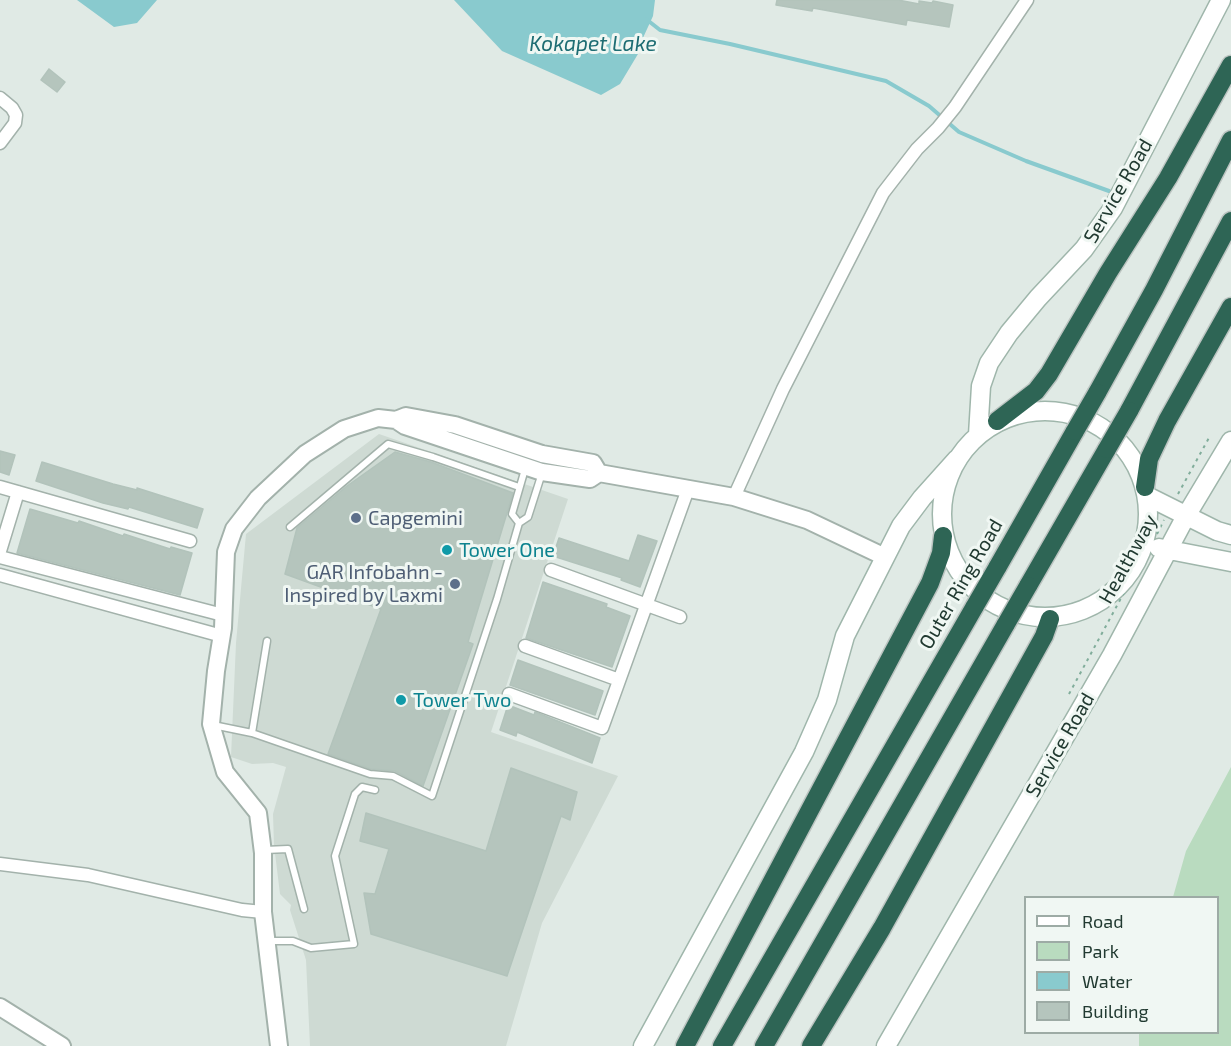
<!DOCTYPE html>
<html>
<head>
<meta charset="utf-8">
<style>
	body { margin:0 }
	#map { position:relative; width:1231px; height:1046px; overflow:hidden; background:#e0eae5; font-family:"Exo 2",sans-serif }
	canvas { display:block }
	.legend { position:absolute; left:1024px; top:896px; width:195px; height:138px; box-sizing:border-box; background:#f0f7f3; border:2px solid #9daba5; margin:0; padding:8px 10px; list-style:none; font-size:18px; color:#213a31 }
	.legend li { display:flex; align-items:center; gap:12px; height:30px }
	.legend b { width:30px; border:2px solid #9daba5 }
</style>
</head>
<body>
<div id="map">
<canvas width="1231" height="1046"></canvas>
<ul class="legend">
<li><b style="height:8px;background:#fff"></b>Road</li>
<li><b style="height:16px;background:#b9dbbf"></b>Park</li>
<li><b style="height:16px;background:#89cace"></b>Water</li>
<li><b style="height:16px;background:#b5c5bd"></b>Building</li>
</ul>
</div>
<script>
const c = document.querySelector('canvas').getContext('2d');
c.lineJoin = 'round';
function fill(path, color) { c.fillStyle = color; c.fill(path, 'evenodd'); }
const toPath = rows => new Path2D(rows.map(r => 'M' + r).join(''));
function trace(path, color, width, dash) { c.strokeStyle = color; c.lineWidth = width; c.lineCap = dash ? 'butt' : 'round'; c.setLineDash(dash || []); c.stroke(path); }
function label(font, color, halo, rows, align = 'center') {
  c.font = font + ' "Exo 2",sans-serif'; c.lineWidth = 6; c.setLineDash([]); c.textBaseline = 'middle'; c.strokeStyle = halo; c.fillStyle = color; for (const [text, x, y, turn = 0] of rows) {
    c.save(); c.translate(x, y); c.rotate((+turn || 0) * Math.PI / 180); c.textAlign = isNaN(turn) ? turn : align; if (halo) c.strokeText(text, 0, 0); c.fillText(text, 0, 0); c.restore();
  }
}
fill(toPath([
	[379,434,568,499,491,732,618,776,542,923,506,1046,310,1046,306,960,290,910,291,905,280,894,274,845,273,814,286,767,273,763,252,764,231,757,236,643,246,534]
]), '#cedad3');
fill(toPath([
	[1231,767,1231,1046,1139,1046,1139,1033,1218,1032,1218,898,1173,897,1186,851]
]), '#b9dbbf');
fill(toPath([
	[77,0,157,0,137,23,114,27],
	[454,0,655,0,653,16,642,40,638,54,620,84,601,95,502,51]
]), '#89cace');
trace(toPath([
	[646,19,660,30,730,44,886,81,929,106,959,132,1026,161,1109,191]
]), '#89cace', 4);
const building = toPath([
	[777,0,898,0,919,4,919,1,932,3,933,1,953,5,949,27,907,20,906,25,813,8,812,11,776,5,777,0],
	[49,69,65,82,57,92,41,80,49,69],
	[0,451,15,455,9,475,0,472,0,451],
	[395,452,431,462,513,493,468,642,473,644,423,786,395,771,371,769,328,754,381,609,285,574,297,528,347,486,395,452],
	[42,462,113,484,137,490,137,488,203,509,197,528,129,507,128,509,103,503,36,481,42,462],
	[30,509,78,523,79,521,123,536,124,534,170,549,171,547,192,553,180,595,17,553,30,509],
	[638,535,657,541,640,587,621,580,622,578,553,556,559,538,629,561,638,535],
	[543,582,607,604,606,607,630,616,612,667,526,638,543,582],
	[518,660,603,691,595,715,510,685,518,660],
	[508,705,534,715,535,712,600,738,592,763,517,732,516,736,500,730,508,705],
	[511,768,577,792,570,820,561,816,507,976,371,934,364,893,375,894,389,849,360,841,366,813,486,851,511,768]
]);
fill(building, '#b5c5bd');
trace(building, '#b2c3bb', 1.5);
const service = toPath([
	[525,469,512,514,519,523,528,517,542,473],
	[290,527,388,444,433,457,519,487],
	[213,725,252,733,370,774,393,776,432,796,497,599,519,523],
	[252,733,267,641],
	[265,850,288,849,304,909],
	[267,941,293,941,311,948,354,944,335,856,355,794,362,787,375,790]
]);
const minor = toPath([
	[0,98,12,108,16,115,15,123,0,143],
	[0,487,190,541],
	[734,497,783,389,883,193,917,149,938,128,955,107,1027,0],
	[0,551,18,492],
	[0,557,223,615],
	[551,570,680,617],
	[0,575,222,636],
	[525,646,619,680],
	[509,694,602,728,688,489],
	[0,864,88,875,242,910,263,912]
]);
const tertiary = toPath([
	[396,420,406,416,455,425,542,454,593,463,599,473],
	[0,1007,62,1046],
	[279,1046,263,912,263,853,258,813,225,772,211,724,216,671,223,628,226,552,234,529,258,498,305,454,344,429,378,418,396,420,405,426,542,472,590,479,599,473,734,497,807,520,885,557]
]);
const secondary = toPath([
	'942 514a103 103 0 1 1 206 0a103 103 0 1 1-206 0Z',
	[978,435,981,386,989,363,1009,333,1038,298,1084,249,1113,208,1221,0],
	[1147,496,1217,531,1231,535],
	[1159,548,1231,562],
	[643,1046,804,752,827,700,845,636,901,526,922,498,957,459],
	[886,1046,1112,655,1186,516,1231,441]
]);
const motorway = toPath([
	[1097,393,1154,290,1231,140],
	[1129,411,1231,221],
	[997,421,1036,391,1049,374,1108,273,1168,178,1231,65],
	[1145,487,1149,459,1167,421,1231,307],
	[997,568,1075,431],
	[1028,586,1107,449],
	[685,1046,930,583,941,553,943,536],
	[722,1046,975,606],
	[764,1046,1006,624],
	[811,1046,882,928,1044,636,1050,619]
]);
trace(service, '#a3b2ab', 9);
trace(minor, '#a3b2ab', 15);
trace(tertiary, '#a3b2ab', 20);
trace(secondary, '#9fb6ab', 21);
trace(motorway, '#bcc4c1', 21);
trace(toPath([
	[1178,494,1210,436],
	[1157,534,1164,520],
	[1069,694,1145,554]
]), '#81ad9b', 2, [3, 4.5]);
trace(service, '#fff', 6);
trace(minor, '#fff', 12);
trace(tertiary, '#fff', 16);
trace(secondary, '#fff', 18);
trace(motorway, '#2e6555', 18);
const motorwayBridge = toPath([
	[1075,431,1097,393],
	[1107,449,1129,411],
	[975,606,997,568],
	[1006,624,1028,586]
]);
trace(motorwayBridge, '#bcc4c1', 21, []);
trace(motorwayBridge, '#2e6555', 18);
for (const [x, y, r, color] of [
	[356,518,6,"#5c6f8a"],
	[447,550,6,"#0f9aa8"],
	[455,584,6,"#5c6f8a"],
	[401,700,6,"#0f9aa8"]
]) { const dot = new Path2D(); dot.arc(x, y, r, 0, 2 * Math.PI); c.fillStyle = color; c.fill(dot); trace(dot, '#f0f7f3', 2); }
label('20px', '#213a31', '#f0f7f3', [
	["Service Road",1118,191,-60],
	["Healthway",1128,559,-61],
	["Outer Ring Road",961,584,-60],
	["Service Road",1060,745,-60]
]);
label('20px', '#4e5e75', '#f0f7f3', [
	["Capgemini",368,518],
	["GAR Infobahn -",443,572,"right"],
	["Inspired by Laxmi",443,595,"right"]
], 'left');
label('20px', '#0d838f', '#f0f7f3', [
	["Tower One",459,550],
	["Tower Two",413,700]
], 'left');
label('italic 21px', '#1e6d73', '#f0f7f3', [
	["Kokapet Lake",593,44]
]);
</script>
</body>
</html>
